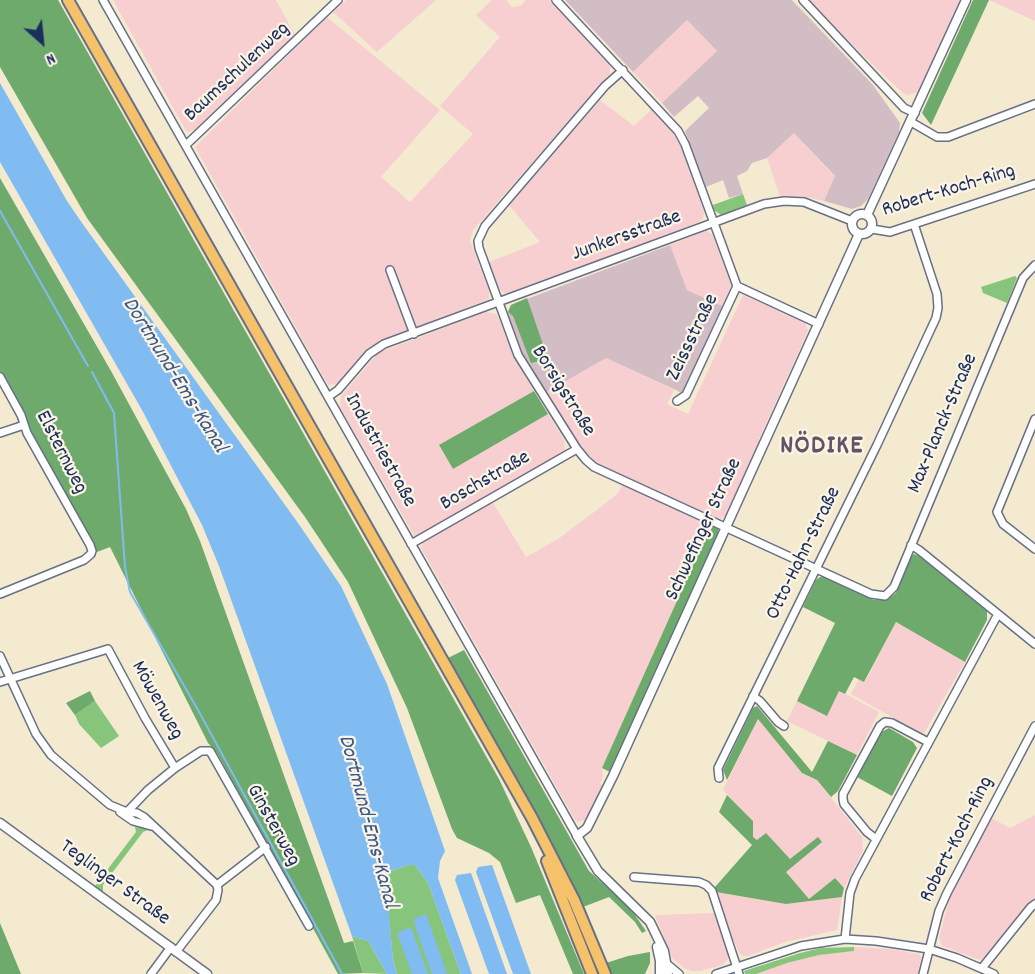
<!DOCTYPE html>
<html>
<head>
<meta charset="utf-8">
<style>
	body { margin:0 }
	#map { position:relative; width:1035px; height:974px; overflow:hidden; background:#f3ead0; font-family:Dekko,sans-serif }
	canvas { display:block }
	.north { position:absolute; left:12px; top:12px; width:60px; height:60px; -webkit-text-stroke:4px #fcf5e5; paint-order:stroke; rotate:153deg; font-size:16px; font-weight:700; line-height:24px; text-align:center; color:#1b2f5e }
	.north::after { content:''; display:block; margin:auto; width:21px; height:27px; background:#1b2f5e; clip-path:polygon(50% 0,100% 100%,50% 72%,0 100%) }
</style>
</head>
<body>
<div id="map">
<canvas width="1035" height="974"></canvas>
<div class="north">N</div>
</div>
<script>
const c = document.querySelector('canvas').getContext('2d');
c.lineJoin = 'round';
function fill(path, color) { c.fillStyle = color; c.fill(path, 'evenodd'); }
const toPath = rows => new Path2D(rows.map(r => 'M' + r).join(''));
function trace(path, color, width, dash) { c.strokeStyle = color; c.lineWidth = width; c.lineCap = dash ? 'butt' : 'round'; c.setLineDash(dash || []); c.stroke(path); }
function label(font, color, halo, rows, align = 'center') {
  c.font = font + ' Dekko,sans-serif'; c.lineWidth = 4.5; c.setLineDash([]); c.textBaseline = 'middle'; c.strokeStyle = halo; c.fillStyle = color; for (const [text, x, y, turn = 0] of rows) {
    c.save(); c.translate(x, y); c.rotate((+turn || 0) * Math.PI / 180); c.textAlign = isNaN(turn) ? turn : align; if (halo) c.strokeText(text, 0, 0); c.fillText(text, 0, 0); c.restore();
  }
}
fill(toPath([
	[113,0,276,0,295,35,195,130,189,132,186,131],
	[346,0,436,0,377,52,333,12],
	[492,0,506,0,512,7,520,6,526,0,549,0,608,62,610,66,610,74,473,230,470,241,489,291,489,299,378,342,364,353,338,384,328,385,195,147,327,17,440,110,381,177,410,202,473,134,440,106,500,37,476,15],
	[808,0,960,0,918,92,907,95,903,93,877,69],
	[989,0,1035,0,1035,21],
	[687,20,717,51,662,103,633,72],
	[600,100,634,126,652,109,668,125,681,147,704,212,703,218,699,222,510,294,504,293,499,289,489,262,540,242,509,205],
	[794,133,835,177,824,201,807,197,780,197,767,158],
	[706,231,712,234,731,285,722,306,687,290,670,245],
	[743,295,805,323,808,331,759,439,762,441,728,514,720,519,595,462,580,447,545,393,606,358,674,390,667,404,688,414],
	[486,312,496,314,498,317,514,357,534,391,439,446,453,469,548,414,564,440,565,451,415,537,340,407,341,396,378,353],
	[623,483,714,524,698,554,602,768,603,776,600,784,603,785,587,819,578,822,575,820,421,548,423,542,493,503,526,557,558,539,606,503,618,493],
	[896,622,965,662,924,733,919,732,851,694,859,679,865,682],
	[810,675,879,712,857,755,787,721],
	[758,719,802,773,817,780,862,837,863,851,844,888,835,878,809,899,786,872,752,845,753,821,723,790],
	[1035,815,1035,899,989,955,984,958,980,960,942,946,939,938,950,897,991,818,1010,828],
	[716,892,786,904,842,897,837,930,785,942,748,956,743,956,739,953,732,936],
	[715,913,730,956,723,965,700,971,692,971,684,968,672,958,655,915],
	[854,947,890,949,919,954,921,957,918,974,756,974,787,963,819,955,854,951]
]), '#f7cfd0');
fill(toPath([
	[565,0,792,0,873,85,900,123,899,132,868,199,861,206,852,209,824,201,835,176,794,133,767,158,752,163,747,171,737,176,743,194,729,198,723,180,706,187,685,131,709,108,698,96,674,117,662,103,717,51,687,20,633,72],
	[670,245,687,290,722,306,682,393,606,358,545,393,522,356,506,316,511,305]
]), '#d2bdc5');
fill(toPath([
	[743,194,747,205,721,215,714,210,713,205],
	[1015,276,1017,278,1007,303,983,293,981,287],
	[95,701,119,736,101,748,79,724,75,715],
	[135,827,150,829,143,832,103,885,103,892,95,886,136,832],
	[408,865,415,865,428,883,461,974,397,974,393,960,385,879,391,871],
	[352,936,368,941,387,974,363,973],
	[854,947,854,951,819,955,787,963,756,974,745,974,744,971,800,953,821,948]
]), '#88c57c');
fill(toPath([
	[0,0,58,0,499,779,531,847,584,974,573,974,540,895,516,903,500,862,489,853,457,838,452,829,407,708,348,582,305,517,87,218,0,67],
	[973,0,989,0,931,125,922,113],
	[0,178,111,371,186,509,200,541,344,943,353,941,363,973,338,974,217,753,208,743,110,547,97,552,0,374],
	[527,298,548,359,531,363,513,316,508,312,511,305],
	[534,391,548,414,453,469,439,445],
	[714,524,718,529,718,538,610,772,602,768,698,554],
	[914,554,919,556,987,611,987,620,965,662,896,622,864,682,854,677,845,694,839,691,827,716,797,701,835,623,803,607,816,580,820,577,826,577,874,600,887,600,896,593,911,557],
	[464,650,589,871,630,908,646,931,642,933,635,922,609,897,583,907,569,875,448,658],
	[90,691,95,701,75,715,66,703],
	[757,706,812,772,828,741,857,755,838,791,831,797,817,780,802,773,758,719,727,780,723,770,753,708],
	[889,728,913,742,917,748,892,796,857,777,881,732],
	[727,795,753,821,753,837,757,840,766,833,790,859,818,837,822,842,786,872,809,899,835,878,844,888,842,897,786,904,716,892,715,887,752,845,719,812],
	[0,923,21,974,0,974],
	[650,952,650,963,645,974,610,974,606,963,628,956]
]), '#6eaa6c');
fill(toPath([
	[0,83,67,201,82,223,298,523,341,586,387,684,445,851,440,861,438,878,472,974,461,974,428,883,415,865,408,865,391,871,386,879,393,960,397,974,387,974,368,941,352,936,219,566,202,525,142,410,0,162],
	[492,865,531,974,513,974,476,872,478,867],
	[471,873,507,974,489,974,455,880,457,875],
	[426,914,447,974,432,974,416,929,414,919],
	[411,927,428,974,412,974,397,933]
]), '#80bbf2');
trace(toPath([
	[0,211,88,366],
	[92,372,114,413,125,567,130,592,198,710,342,974]
]), '#80bbf2', 2);
const minor = toPath([
	[103,0,577,836],
	[556,0,678,131,685,144,737,286,819,324],
	[803,0,904,108,915,113],
	[623,70,605,86,485,226,478,241,479,248,518,355,577,449,586,460,594,467,871,594,885,596,894,587,1023,278,1035,265],
	[911,122,937,137,948,137,1035,104],
	[186,145,338,0],
	[872,229,890,232,1035,184],
	[390,270,414,334],
	[0,377,21,415,27,433,90,545,92,551,91,554,84,560,0,594],
	[328,397,338,390,369,354,384,344,764,204,784,201,804,202,852,221],
	[677,401,686,395,737,286],
	[1035,419,997,512,1003,524,1035,549],
	[0,433,24,425],
	[411,544,577,449],
	[911,545,919,550,1035,644],
	[0,656,36,734,51,755,110,805,127,812,137,813,144,817,217,885],
	[0,682,108,649,145,718,175,768],
	[753,696,760,701,778,722,784,726],
	[719,778,718,768,877,445,936,318,938,308,937,294,914,224],
	[120,812,133,821,151,826],
	[127,812,148,790,175,768,201,751,210,751,309,926],
	[876,839,867,832,844,804,843,799,843,794,880,726,885,722,892,723,928,742],
	[634,877,699,882,706,885,712,891,739,974],
	[217,885,266,847],
	[845,939,850,893,855,879,998,614],
	[176,952,216,900,218,890,217,885],
	[667,964,679,974],
	[982,968,1031,907,1035,904],
	[151,974,171,947],
	[716,974,801,946,845,939,876,941,929,949,957,958,994,974],
	[923,974,939,911,947,893,1035,726]
]);
const tertiary = toPath([
	'852 224a10 10 0 1 1 20 0a10 10 0 1 1-20 0Z',
	[867,215,966,0],
	[0,823,207,974],
	[657,947,660,961,660,974],
	[668,974,664,951,650,922,598,871,577,836,587,828,613,776,859,234]
]);
const primary = toPath([
	[68,0,532,818,574,900,605,974],
	[547,861,592,974]
]);
trace(minor, '#677086', 10);
trace(tertiary, '#677086', 11);
trace(primary, '#677086', 14);
trace(minor, '#fff', 7);
trace(tertiary, '#fff', 8);
trace(primary, '#f5c16b', 10);
label('21px', '#1b2f5e', '#fcf5e5', [
	["Baumschulenweg",238,73,-43],
	["Robert-Koch-Ring",949,192,-17],
	["Junkersstraße",627,237,-20],
	["Zeissstraße",694,338,-64],
	["Borsigstraße",562,392,58],
	["Max-Planck-Straße",944,424,-67],
	["Industriestraße",379,451,61],
	["Elsternweg",60,453,63],
	["Boschstraße",486,482,-30],
	["Schwefinger Straße",705,530,-65],
	["Otto-Hahn-Straße",805,554,-64],
	["Möwenweg",156,701,61],
	["Ginsterweg",272,826,61],
	["Robert-Koch-Ring",958,840,-63],
	["Teglinger Straße",114,884,36]
]);
label('italic 22px', '#39598a', '#fcf5e5', [
	["Dortmund-Ems-Kanal",173,376,58],
	["Dortmund-Ems-Kanal",366,822,75]
]);
c.letterSpacing = '1.5px';
label('bold 27px', '#625466', '#fcf5e5', [
	["NÖDIKE",822,448]
]);
c.letterSpacing = '0px';
</script>
</body>
</html>
